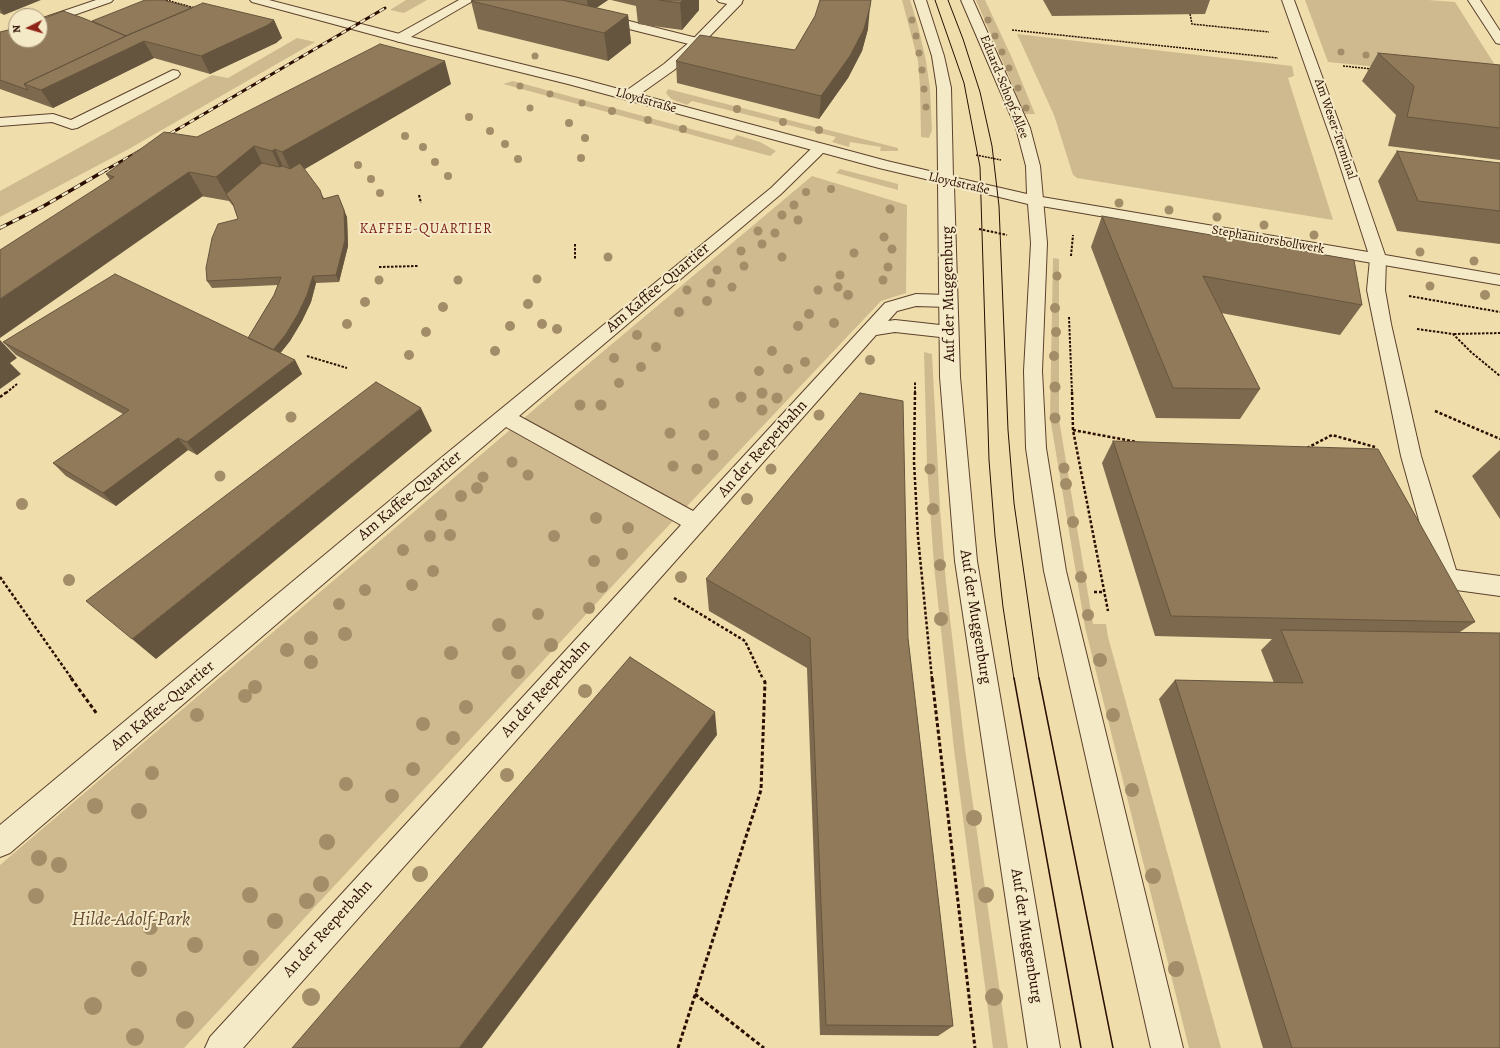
<!DOCTYPE html>
<html>
<head>
<meta charset="utf-8">
<style>
	body { margin:0 }
	#map { position:relative; width:1500px; height:1048px; overflow:hidden; background:#efdeab; font-family:Alegreya,serif }
	canvas { display:block }
	.north { position:absolute; left:8px; top:8px; width:40px; height:40px; box-sizing:border-box; background:#f5eac8; border:1px solid #a49278; border-radius:50%; rotate:265deg; font-size:11px; font-weight:700; line-height:16px; text-align:center; color:#2b0d01 }
	.north::after { content:''; display:block; margin:auto; width:14px; height:18px; background:#8f2418; clip-path:polygon(50% 0,100% 100%,50% 72%,0 100%) }
</style>
</head>
<body>
<div id="map">
<canvas width="1500" height="1048"></canvas>
<div class="north">N</div>
</div>
<script>
const c = document.querySelector('canvas').getContext('2d');
c.lineJoin = 'round';
function fill(path, color) { c.fillStyle = color; c.fill(path, 'evenodd'); }
const toPath = rows => new Path2D(rows.map(r => 'M' + r).join(''));
function trace(path, color, width, dash) { c.strokeStyle = color; c.lineWidth = width; c.lineCap = dash ? 'butt' : 'round'; c.setLineDash(dash || []); c.stroke(path); }
function label(font, color, halo, rows, align = 'center') {
  c.font = font + ' Alegreya,serif'; c.lineWidth = 4; c.setLineDash([]); c.textBaseline = 'middle'; c.strokeStyle = halo; c.fillStyle = color; for (const [text, x, y, turn = 0] of rows) {
    c.save(); c.translate(x, y); c.rotate((+turn || 0) * Math.PI / 180); c.textAlign = isNaN(turn) ? turn : align; if (halo) c.strokeText(text, 0, 0); c.fillText(text, 0, 0); c.restore();
  }
}
fill(toPath([
	[406,0,427,0,404,13,390,10],
	[902,0,910,0,918,26,926,61,930,89,932,130,929,138,921,137,920,87,918,61],
	[976,0,985,0,1012,58,1035,114,1025,114],
	[1305,0,1428,0,1455,2,1500,73,1500,79,1328,62],
	[1017,34,1292,66,1294,76,1288,78,1333,220,1077,178,1073,175,1054,115],
	[297,38,315,42,127,150,0,217,0,191,212,75,228,78],
	[513,81,732,140,737,135,760,142,776,151,770,156,503,84],
	[668,89,898,148,898,151,880,151,881,147,850,142,849,147,832,142,836,137,692,101,687,105,671,99,666,93],
	[840,169,898,184,898,190,836,173],
	[812,176,907,205,906,293,881,301,654,541,184,1048,0,1048,0,865,531,412],
	[1053,258,1059,259,1059,419,1093,624,1106,624,1108,637,1221,1048,1189,1048,1085,627,1050,417],
	[924,352,932,354,940,509,946,583,965,749,1008,1048,993,1048,954,749,934,566,927,465]
]), '#ceba8e');
const service = toPath([
	[459,0,473,0,471,2,404,41,400,42,396,41,394,38,396,35,459,0],
	[717,0,738,0,742,3,740,5,736,6,719,2,717,0],
	[1468,0,1480,0,1500,31,1500,44,1496,43,1468,0],
	[601,14,701,39,703,42,701,45,697,46,597,21,595,18,597,15,601,14],
	[173,70,178,71,180,74,178,77,77,128,72,129,52,122,0,126,0,118,53,114,71,120,173,70],
	[1378,254,1384,255,1386,259,1385,290,1391,324,1421,456,1456,570,1500,576,1500,596,1449,589,1434,595,1426,592,1422,585,1426,578,1434,574,1401,456,1367,290,1370,259,1372,255,1378,254]
]);
const minor = toPath([
	[96,0,113,0,111,2,40,27,40,19,96,0],
	[731,0,743,0,740,5,701,45,674,70,633,99,623,99,621,96,623,93,664,64,693,39,731,0],
	[1282,0,1294,0,1349,150,1385,255,1500,275,1500,285,1030,204,1028,201,1030,198,1036,196,1368,252,1335,150,1282,0],
	[820,144,825,145,827,148,825,151,781,194,519,416,693,511,885,303,916,294,948,295,954,297,957,301,954,305,948,307,916,306,897,311,888,321,895,320,949,326,955,328,958,332,955,336,949,338,895,332,876,335,243,1048,205,1048,210,1037,681,525,506,427,10,853,0,857,0,825,441,458,771,188,815,145,820,144]
]);
const tertiary = toPath([
	[250,0,269,0,419,39,578,78,887,161,938,173,937,88,932,56,914,0,926,0,944,56,951,88,953,177,1027,194,1026,166,1016,128,961,0,973,0,1030,128,1040,166,1047,243,1042,371,1046,448,1066,571,1183,1048,1151,1048,1044,571,1026,448,1024,371,1031,243,1028,204,954,186,960,377,977,561,1060,1048,1028,1048,955,561,940,377,938,182,879,168,568,84,411,45,252,2,250,0]
]);
trace(service, '#5c412c', 2);
trace(minor, '#5c412c', 2);
trace(tertiary, '#5c412c', 2);
trace(toPath([
	[166,0,195,8],
	[1190,14,1192,24,1269,32],
	[1012,30,1278,58],
	[1343,66,1372,69],
	[976,155,1001,160]
]), '#2b0d01', 1.5, [2, 1]);
trace(toPath([
	[419,195,421,203],
	[979,229,1007,235],
	[575,244,575,259],
	[1071,256,1073,235],
	[379,267,418,266],
	[1409,296,1500,312],
	[1069,317,1072,393],
	[1417,329,1453,334,1471,352,1500,376],
	[1454,334,1500,333],
	[307,356,347,368],
	[6,393,17,384],
	[915,393,915,381]
]), '#2b0d01', 2, [2.5, 1.5]);
trace(toPath([
	[915,392,914,462,918,537,932,679],
	[1072,392,1073,430,1108,611],
	[0,397,7,392],
	[1435,411,1500,439],
	[1073,430,1137,442],
	[1307,448,1332,435,1375,447],
	[0,577,72,679],
	[1094,592,1104,592],
	[674,598,745,641,763,679]
]), '#2b0d01', 2.5, [3, 2]);
trace(toPath([
	[71,678,97,714],
	[932,678,975,1048],
	[695,994,764,1048],
	[678,1048,761,790,765,682,763,678]
]), '#2b0d01', 3, [4, 2.5]);
fill(service, '#f5eac8');
fill(minor, '#f5eac8');
fill(tertiary, '#f5eac8');
trace(toPath([
	[935,0,964,83,980,167,989,460,995,536,1003,607,1014,679],
	[948,0,963,39,980,92,992,146,999,206,1008,430,1014,503,1039,679]
]), '#2b0d01', 1);
trace(toPath([
	[1014,678,1081,1048],
	[1039,678,1113,1048]
]), '#2b0d01', 1.5);
const railFar1 = toPath([
	[161,139,385,8],
	[104,171,143,149]
]);
const rail = toPath([
	[0,228,42,207,106,170]
]);
trace(railFar1, '#2b0d01', 3);
trace(rail, '#2b0d01', 3.5);
trace(railFar1, '#f5eac8', 2, [5.5]);
trace(rail, '#f5eac8', 2.5, [7]);
c.fillStyle = '#a38d68';
for (const [x, y, r] of [
	[912,20,3.5],
	[988,20,3.5],
	[916,36,3.5],
	[995,36,3.5],
	[1002,52,3.5],
	[1341,52,3.5],
	[919,53,3.5],
	[1366,55,3.5],
	[535,56,3.5],
	[1009,68,3.5],
	[922,70,3.5],
	[520,86,3.5],
	[1018,88,3.5],
	[924,89,3.5],
	[550,94,3.5],
	[582,103,3.5],
	[926,107,3.5],
	[530,108,3.5],
	[1026,108,3.5],
	[737,109,4],
	[612,111,4],
	[469,117,4],
	[648,120,4],
	[783,122,4],
	[569,123,4],
	[683,129,4],
	[819,130,4],
	[490,131,4],
	[405,136,4],
	[585,138,4],
	[505,144,4],
	[423,147,4],
	[581,158,4],
	[518,159,4],
	[435,162,4],
	[358,165,4],
	[448,176,4],
	[371,179,4],
	[831,189,4],
	[806,192,4],
	[380,193,4],
	[1119,203,4.5],
	[794,205,4.5],
	[890,209,4.5],
	[1169,210,4.5],
	[782,215,4.5],
	[1217,217,4.5],
	[798,220,4.5],
	[1264,225,4.5],
	[758,231,4.5],
	[775,233,4.5],
	[1314,235,4.5],
	[884,237,4.5],
	[762,244,4.5],
	[892,249,4.5],
	[741,251,4.5],
	[1420,252,4.5],
	[854,253,4.5],
	[608,257,4.5],
	[782,257,4.5],
	[1474,261,4.5],
	[744,266,4.5],
	[888,267,4.5],
	[717,270,4.5],
	[840,275,4.5],
	[1057,276,4.5],
	[537,279,4.5],
	[379,280,4.5],
	[458,280,4.5],
	[883,280,4.5],
	[711,283,4.5],
	[1430,286,4.5],
	[732,287,4.5],
	[838,287,4.5],
	[687,290,4.5],
	[818,290,4.5],
	[848,295,5],
	[1485,295,5],
	[707,301,5],
	[365,302,5],
	[528,304,5],
	[443,307,5],
	[1055,308,5],
	[679,312,5],
	[809,314,5],
	[834,323,5],
	[347,324,5],
	[542,324,5],
	[510,326,5],
	[798,326,5],
	[557,329,5],
	[426,332,5],
	[1056,332,5],
	[637,335,5],
	[656,347,5],
	[495,351,5],
	[772,351,5],
	[409,355,5],
	[1054,356,5],
	[614,358,5],
	[870,360,5],
	[805,362,5],
	[641,367,5],
	[788,369,5],
	[759,371,5],
	[619,383,5],
	[1055,387,5.5],
	[762,393,5.5],
	[741,397,5.5],
	[777,398,5.5],
	[714,403,5.5],
	[580,405,5.5],
	[601,405,5.5],
	[762,410,5.5],
	[819,415,5.5],
	[291,417,5.5],
	[1055,418,5.5],
	[670,433,5.5],
	[704,435,5.5],
	[713,455,5.5],
	[512,462,5.5],
	[673,466,5.5],
	[1064,468,5.5],
	[697,469,5.5],
	[771,469,5.5],
	[930,469,5.5],
	[528,475,5.5],
	[220,476,5.5],
	[483,477,5.5],
	[1066,484,6],
	[477,488,6],
	[461,496,6],
	[747,499,6],
	[22,504,6],
	[933,509,6],
	[441,515,6],
	[596,518,6],
	[1073,522,6],
	[628,528,6],
	[450,535,6],
	[430,536,6],
	[554,536,6],
	[403,550,6],
	[622,554,6],
	[594,561,6],
	[940,565,6],
	[433,571,6],
	[681,577,6],
	[1081,577,6],
	[69,580,6],
	[412,585,6],
	[602,587,6],
	[365,590,6],
	[339,604,6],
	[589,608,6],
	[538,614,6],
	[1088,615,6],
	[941,619,7],
	[499,625,7],
	[345,634,7],
	[311,638,7],
	[551,645,7],
	[287,650,7],
	[451,653,7],
	[509,653,7],
	[1100,660,7],
	[311,662,7],
	[518,672,7],
	[255,687,7],
	[585,691,7],
	[245,696,7],
	[466,707,7],
	[197,715,7],
	[1113,715,7],
	[423,724,7],
	[453,738,7],
	[413,769,7],
	[152,773,7],
	[507,775,7],
	[346,784,7],
	[1132,790,7],
	[392,796,7],
	[95,806,8],
	[139,811,8],
	[974,818,8],
	[327,842,8],
	[39,858,8],
	[59,865,8],
	[420,874,8],
	[1153,876,8],
	[321,884,8],
	[250,895,8],
	[986,895,8],
	[36,896,8],
	[307,901,8],
	[275,921,8],
	[150,927,8],
	[195,945,8],
	[251,958,8],
	[139,969,8],
	[1176,969,8],
	[311,997,9],
	[994,997,9],
	[93,1006,9],
	[185,1020,9],
	[135,1037,9]
]) { c.beginPath(); c.arc(x, y, r, 0, 2 * Math.PI); c.fill(); }
fill(toPath([
	[0,0,4,15,0,13],
	[474,0,608,0,596,8,628,15,631,43,608,61,478,29,471,1],
	[611,0,699,0,699,10,682,30,638,24,636,6],
	[1043,0,1210,0,1205,14,1052,16],
	[192,8,274,20,282,38,276,43,210,74,154,58,53,108,0,89,0,32,92,21],
	[815,16,868,29,862,51,848,78,819,119,677,83,676,61,795,50],
	[1378,53,1500,65,1500,160,1388,146,1396,115,1362,81],
	[451,84,304,169,324,198,347,217,348,246,339,282,316,283,311,302,302,321,290,341,280,353,295,360,302,374,197,455,188,450,116,506,66,476,53,463,123,414,16,355,3,342,248,338,274,295,278,285,212,288,207,281,238,219,234,207,229,201,110,180,106,174,197,137],
	[1397,151,1500,163,1500,244,1397,231,1378,181],
	[1102,216,1362,305,1340,335,1221,313,1260,389,1240,419,1156,418,1091,247],
	[1113,441,1475,622,1460,632,1500,1048,1263,1048,1159,699,1175,680,1274,683,1261,650,1272,639,1155,636,1102,463],
	[1500,450,1500,519,1472,476],
	[706,579,908,638,953,1026,938,1036,820,1035,807,668,709,611]
]), '#7d694d');
fill(toPath([
	[0,0,41,0,4,15,0,8],
	[587,0,608,0,589,13],
	[683,0,699,0,699,10,682,30,680,3],
	[870,7,868,29,862,51,848,78,819,119,821,96],
	[628,15,631,43,608,61,604,33],
	[274,20,282,38,276,43,210,74,201,56],
	[144,41,154,58,53,108,41,90],
	[445,61,451,84,293,176,282,152],
	[254,146,265,170,226,194,216,177],
	[275,149,286,173,283,174,272,151],
	[189,172,203,196,0,338,0,299],
	[338,195,347,217,348,246,339,282,336,275],
	[313,276,316,283,311,302,302,321,290,341,275,360,270,353],
	[0,340,17,358,10,363,21,374,0,389],
	[295,360,302,374,197,455,187,442],
	[421,408,432,431,156,659,132,639],
	[178,438,188,450,116,506,103,493],
	[715,712,717,735,482,1048,459,1048]
]), '#66553e');
const building = toPath([
	[145,0,163,0,192,8,126,36,92,21,145,0],
	[474,0,562,0,628,15,604,33,471,1,474,0],
	[659,0,683,0,680,3,659,0],
	[820,0,871,0,870,7,864,29,850,56,821,96,676,61,700,35,795,50,815,16,820,0],
	[203,3,274,20,268,25,201,56,144,41,41,90,24,84,130,34,203,3],
	[63,11,83,18,126,36,24,84,28,90,0,80,0,32,16,28,16,40,40,40,40,20,63,11],
	[380,44,445,61,282,152,275,149,272,151,254,146,216,177,189,172,0,299,0,250,114,177,106,174,164,132,197,137,380,44],
	[1378,53,1500,65,1500,128,1407,117,1414,86,1378,53],
	[1397,151,1500,163,1500,211,1418,201,1397,151],
	[262,163,279,167,283,166,290,169,300,163,320,190,323,199,338,195,344,210,345,240,336,275,313,276,307,295,298,314,286,334,273,350,248,338,274,295,281,277,207,281,206,268,212,238,218,224,238,219,233,204,226,194,262,163],
	[1102,216,1354,260,1362,305,1203,276,1260,389,1173,388,1102,216],
	[115,274,295,360,187,442,178,438,103,493,53,463,129,410,3,342,115,274],
	[376,382,421,408,132,639,86,601,376,382],
	[860,393,903,401,908,638,953,1026,826,1025,810,638,706,579,860,393],
	[1113,441,1378,449,1475,622,1171,616,1113,441],
	[1281,630,1500,633,1500,1048,1292,1048,1175,680,1303,683,1281,630],
	[630,657,715,712,459,1048,292,1048,630,657]
]);
fill(building, '#917a59');
trace(building, '#66553e', 1);
label('13px', '#2b0d01', '#f5eac8', [
	["Eduard-Schopf-Allee",1004,87,68],
	["Lloydstraße",646,101,16],
	["Am Weser-Terminal",1335,129,71],
	["Lloydstraße",959,184,13],
	["Stephanitorsbollwerk",1268,240,10]
]);
c.letterSpacing = '1px';
label('14px', '#7a1f14', '#f5eac8', [
	["KAFFEE-QUARTIER",426,230]
]);
c.letterSpacing = '0px';
label('16px', '#2b0d01', '#f5eac8', [
	["Am Kaffee-Quartier",658,288,-40],
	["Auf der Muggenburg",949,294,-91],
	["An der Reeperbahn",763,449,-48],
	["Am Kaffee-Quartier",410,496,-40],
	["Auf der Muggenburg",975,617,81],
	["An der Reeperbahn",546,689,-48],
	["Am Kaffee-Quartier",163,706,-40],
	["An der Reeperbahn",328,929,-48],
	["Auf der Muggenburg",1026,936,81]
]);
label('italic 19px', '#644a32', '#f5eac8', [
	["Hilde-Adolf-Park",131,920]
]);
</script>
</body>
</html>
